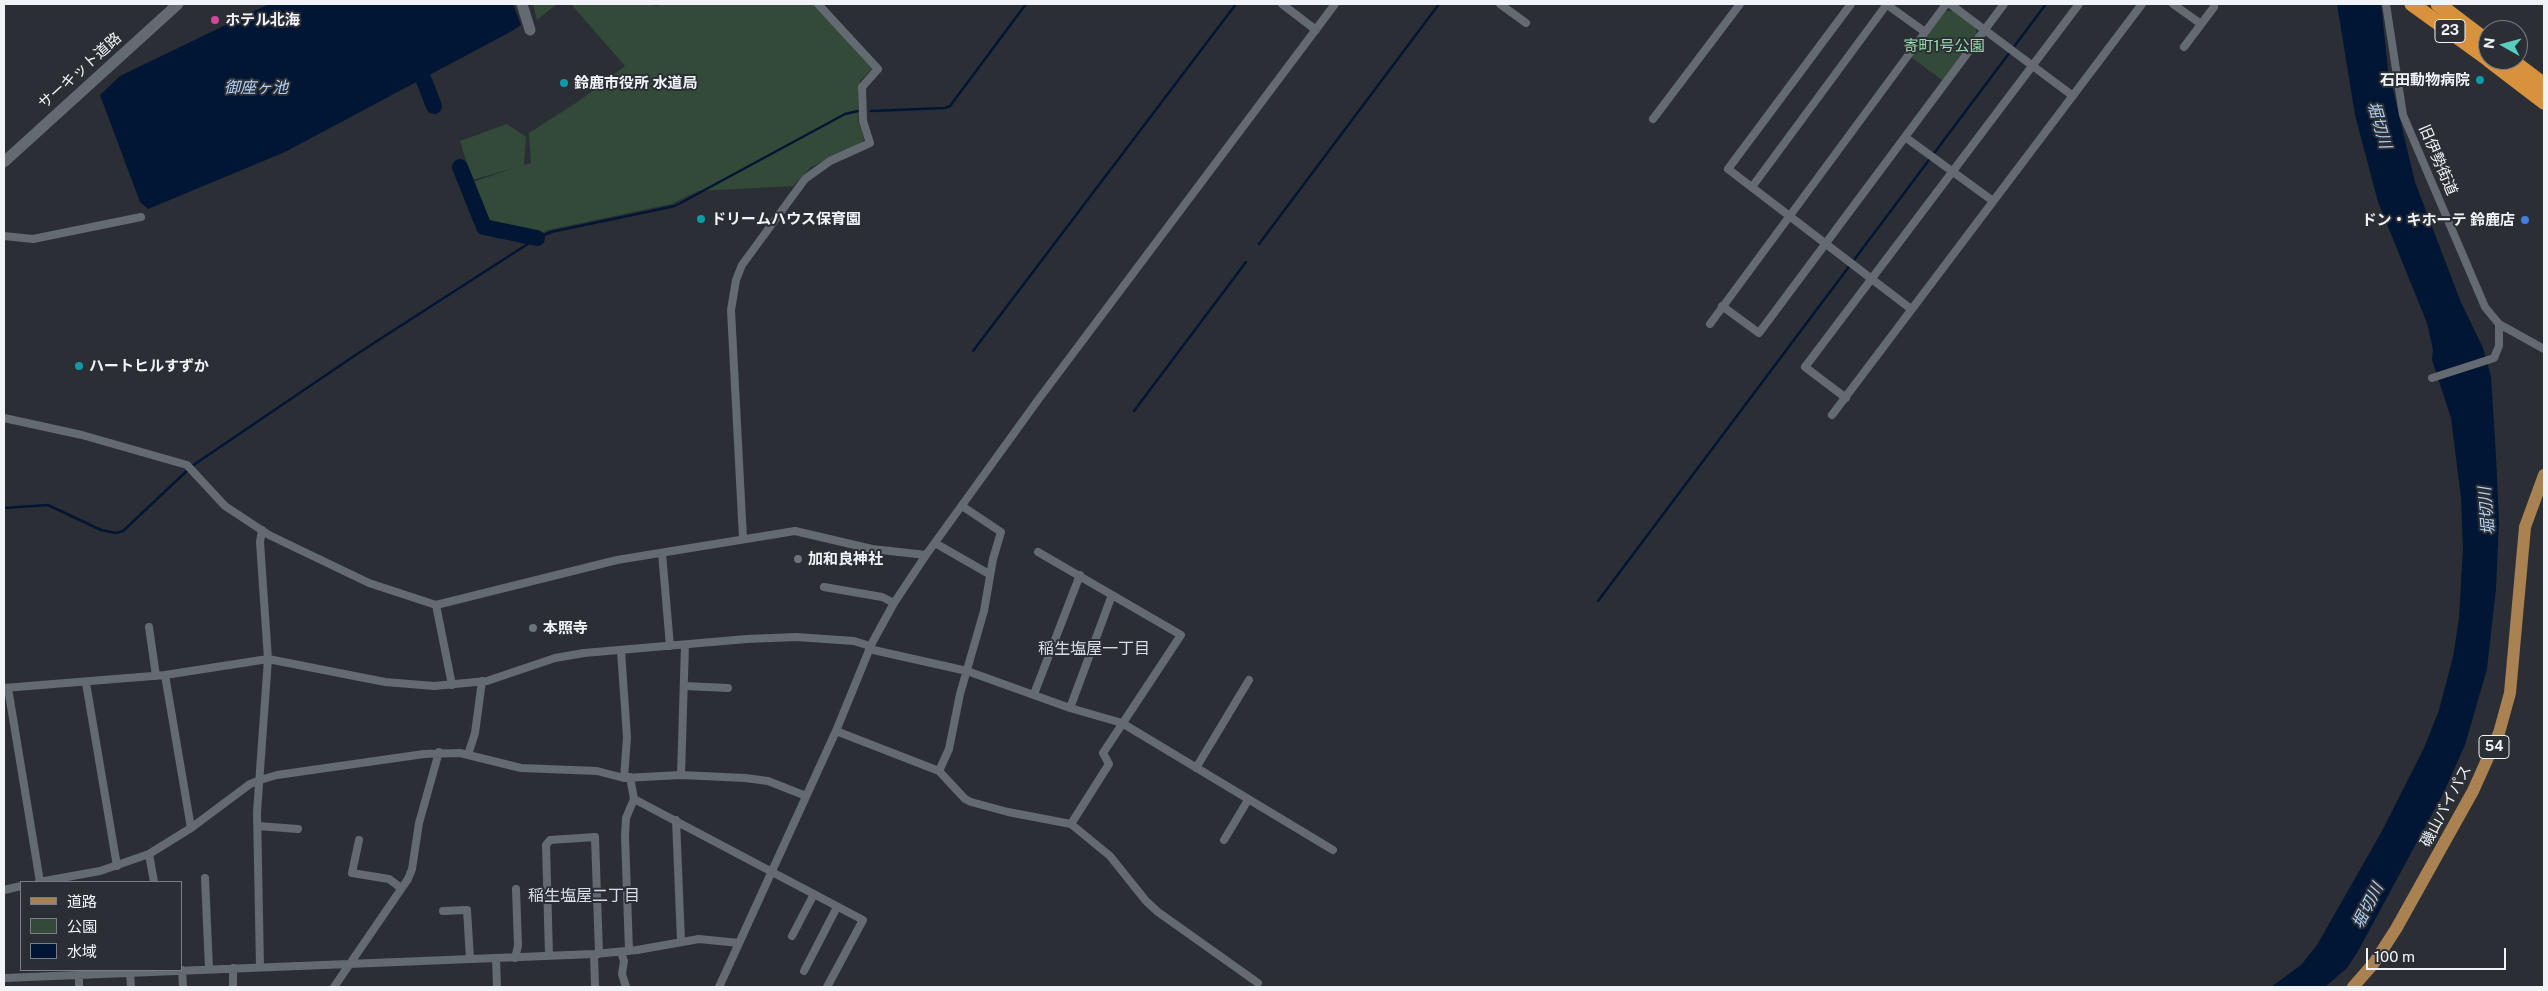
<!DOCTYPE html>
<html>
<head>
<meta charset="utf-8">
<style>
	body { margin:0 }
	#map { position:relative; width:2548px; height:991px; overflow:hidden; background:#2b2f35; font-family:"Public Sans","Noto Sans JP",sans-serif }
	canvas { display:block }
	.frame { position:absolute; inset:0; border:5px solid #f0f3f7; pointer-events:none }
	.legend { position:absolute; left:20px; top:881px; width:162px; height:90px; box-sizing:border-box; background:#2b2f35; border:1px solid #7a7d83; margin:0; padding:6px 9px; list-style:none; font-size:15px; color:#f0f3f7 }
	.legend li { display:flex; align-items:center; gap:10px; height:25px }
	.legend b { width:25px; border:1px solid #7a7d83 }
	.north { position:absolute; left:2478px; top:20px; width:50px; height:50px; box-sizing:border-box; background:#2b2f35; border:1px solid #7a7d83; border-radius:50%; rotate:277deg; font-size:14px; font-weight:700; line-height:20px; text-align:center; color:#f0f3f7 }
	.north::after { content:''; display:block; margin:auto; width:18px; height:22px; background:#58cec0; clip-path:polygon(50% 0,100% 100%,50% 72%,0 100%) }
	.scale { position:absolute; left:2366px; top:948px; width:140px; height:22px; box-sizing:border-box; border:2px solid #f0f3f7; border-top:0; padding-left:6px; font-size:15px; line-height:18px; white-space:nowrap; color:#f0f3f7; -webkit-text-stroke:4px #2b2f35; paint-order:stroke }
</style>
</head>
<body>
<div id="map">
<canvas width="2548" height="991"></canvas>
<div class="frame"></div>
<ul class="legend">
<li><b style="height:6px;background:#aa8252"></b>道路</li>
<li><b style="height:14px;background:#334a39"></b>公園</li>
<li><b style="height:14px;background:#001634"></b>水域</li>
</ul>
<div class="north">N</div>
<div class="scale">100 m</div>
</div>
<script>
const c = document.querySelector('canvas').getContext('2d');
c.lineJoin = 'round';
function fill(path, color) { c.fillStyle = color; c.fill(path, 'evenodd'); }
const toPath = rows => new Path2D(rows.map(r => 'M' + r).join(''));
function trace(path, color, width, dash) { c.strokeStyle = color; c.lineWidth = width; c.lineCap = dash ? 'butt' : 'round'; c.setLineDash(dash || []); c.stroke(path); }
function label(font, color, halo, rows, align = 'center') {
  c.font = font + ' "Public Sans","Noto Sans JP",sans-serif'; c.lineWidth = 4; c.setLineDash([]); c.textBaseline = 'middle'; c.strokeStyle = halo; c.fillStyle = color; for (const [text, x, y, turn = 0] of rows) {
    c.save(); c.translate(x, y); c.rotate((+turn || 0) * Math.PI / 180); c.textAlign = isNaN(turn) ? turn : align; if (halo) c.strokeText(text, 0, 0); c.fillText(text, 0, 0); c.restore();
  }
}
fill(toPath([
	[533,4,557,4,537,20],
	[571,4,647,4,657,6,660,4,815,4,873,68,860,81,858,89,858,120,864,139,862,142,811,167,793,186,698,191,671,204,548,230,536,236,532,232,524,233,485,225,470,183,514,168,472,180,460,141,507,124,526,137,524,165,531,163,529,133,579,101,625,66],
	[1946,11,1953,11,1976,27,1977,34,1942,80,1911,57]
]), '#334a39');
fill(toPath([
	[269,4,513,4,521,25,512,31,285,152,148,209,140,202,100,95,120,76],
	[2337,4,2381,4,2388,69,2415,182,2460,300,2483,348,2491,376,2496,456,2499,521,2496,589,2487,669,2465,745,2443,794,2357,953,2347,968,2325,987,2271,987,2301,965,2317,945,2382,831,2424,748,2439,710,2453,657,2459,618,2463,548,2461,498,2451,418,2432,360,2433,350,2427,323,2378,202,2355,115]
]), '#001634');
trace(toPath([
	[871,111,945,108,950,106,1026,4],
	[1259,244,1439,4],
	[973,351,1236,4],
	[1134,411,1246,262],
	[4,508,48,505,101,530,116,533,123,531,192,466,360,352,537,238,551,232,675,206,845,114,858,111],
	[1598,601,2046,4]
]), '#001634', 2.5);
trace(toPath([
	[423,78,434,106],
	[460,167,484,227,537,238]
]), '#001634', 16);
trace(toPath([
	[1282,4,1316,30],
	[1500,4,1526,23],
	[1851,4,1728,169,1911,309],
	[1886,4,1925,32],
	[1950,4,2073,96],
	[2173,4,2201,24],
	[2386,4,2403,115,2485,307,2499,324,2544,349],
	[2184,47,2214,7],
	[1653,119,1740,4],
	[1905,137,1993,201],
	[1752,187,1887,4],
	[4,236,33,239,141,217],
	[1722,306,1759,333,2004,4],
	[1710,324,1946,4],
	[2432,378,2494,358,2499,346,2499,324],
	[1846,398,1805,367,2079,4],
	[1832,415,2142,4],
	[4,418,82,435,187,465,225,506,269,535,369,583,436,605,617,560,795,531,872,549,926,555],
	[743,538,731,310,736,280,742,265,805,179,830,161,870,143,863,121,862,87,878,69,818,4],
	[935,543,989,574],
	[1038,552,1181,635,1103,753,1109,764,1071,824],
	[662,553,670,646],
	[824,587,882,597,894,603],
	[436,605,452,685],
	[149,627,156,676],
	[869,649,967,671,1070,708,1122,723,1333,850],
	[621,651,627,737,624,778],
	[165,675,191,828],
	[86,683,117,866],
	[684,686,728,688],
	[4,688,165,675,268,659,385,682,434,686,487,681,555,658,584,653,747,639,796,637,854,641,870,646],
	[8,688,40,882],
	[1034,694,1080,575],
	[1070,708,1112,595],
	[836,731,939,771,965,799,971,802,1008,812,1071,824,1110,856,1146,901,1158,912,1258,983],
	[468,755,475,733,482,681],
	[1196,768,1249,680],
	[939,771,949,749,960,694,984,611,993,559,1001,532,962,506],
	[681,775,685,645],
	[634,799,863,920,827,987],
	[676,820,681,941],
	[258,826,298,829],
	[359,840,352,873,389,879,401,888],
	[1224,840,1248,800],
	[149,854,154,882],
	[205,878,209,969],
	[39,882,100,871,149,854,191,828,250,784,260,780,277,775,424,754,460,753,521,768,597,771,624,778,681,775,745,778,768,781,806,796],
	[4,890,21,886],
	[443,911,467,910,470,959],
	[792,936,814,894],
	[629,951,625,836,626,818,634,799,630,777],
	[621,952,624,961,622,974,626,987],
	[594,954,595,986],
	[549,956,546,845,550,840,595,837,599,954],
	[496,958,497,987],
	[515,958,518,946,516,889],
	[260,967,257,812,268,659,260,542,262,530],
	[233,968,233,987],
	[182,970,183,987],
	[804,971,837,907],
	[130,972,131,987],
	[79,975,79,987],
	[4,978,594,954,637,950,699,939,739,943],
	[334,987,408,879,412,869,419,823,439,752],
	[719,987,836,731,872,643,894,603,926,555,1038,400,1335,4]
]), '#646a71', 8);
trace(toPath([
	[522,4,530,30],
	[4,162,178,4]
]), '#646a71', 11);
trace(toPath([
	[2353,987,2374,963,2396,929,2473,791,2499,733,2510,693,2525,527,2544,475]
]), '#aa8252', 12);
trace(toPath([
	[2412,4,2488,59],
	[2438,4,2488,42],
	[2489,60,2544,102],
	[2511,60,2544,85]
]), '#d8923d', 15);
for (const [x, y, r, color] of [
	[215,20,5,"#d1479c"],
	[2480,80,5,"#0f9aa8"],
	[564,83,5,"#0f9aa8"],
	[701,219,5,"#0f9aa8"],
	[2525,220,5,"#3f7fe0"],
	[79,366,5,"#0f9aa8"],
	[798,559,5,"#6b7280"],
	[533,628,5,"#6b7280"]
]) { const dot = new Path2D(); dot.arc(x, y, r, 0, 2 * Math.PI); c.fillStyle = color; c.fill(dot); trace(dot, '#2b2f35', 2); }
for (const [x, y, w] of [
	[2450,31,30],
	[2494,747,30]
]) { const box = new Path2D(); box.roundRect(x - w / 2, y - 11.5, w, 23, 4); c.fillStyle = '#2b2f35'; c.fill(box); trace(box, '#f0f3f7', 1); }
label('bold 14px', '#f0f3f7', null, [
	["23",2450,31],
	["54",2494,747]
]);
label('bold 15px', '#f0f3f7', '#2b2f35', [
	["ホテル北海",225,20],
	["石田動物病院",2470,80,"right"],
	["鈴鹿市役所 水道局",574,83],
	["ドリームハウス保育園",711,219],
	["ドン・キホーテ 鈴鹿店",2515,220,"right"],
	["ハートヒルすずか",89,366],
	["加和良神社",808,559],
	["本照寺",543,628]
], 'left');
label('15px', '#9adfad', '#2b2f35', [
	["寄町1号公園",1944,46]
]);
label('15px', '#f0f3f7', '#2b2f35', [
	["サーキット道路",80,71,-42],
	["旧伊勢街道",2438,160,67],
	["磯山バイパス",2446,806,-62]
]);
label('italic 16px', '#b3d1f4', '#2b2f35', [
	["御座ヶ池",256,88],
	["堀切川",2379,125,74],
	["堀切川",2487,511,-95],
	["堀切川",2368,906,-63]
]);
label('16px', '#d8dee6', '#2b2f35', [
	["稲生塩屋一丁目",1094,649],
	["稲生塩屋二丁目",584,896]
]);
</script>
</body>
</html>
